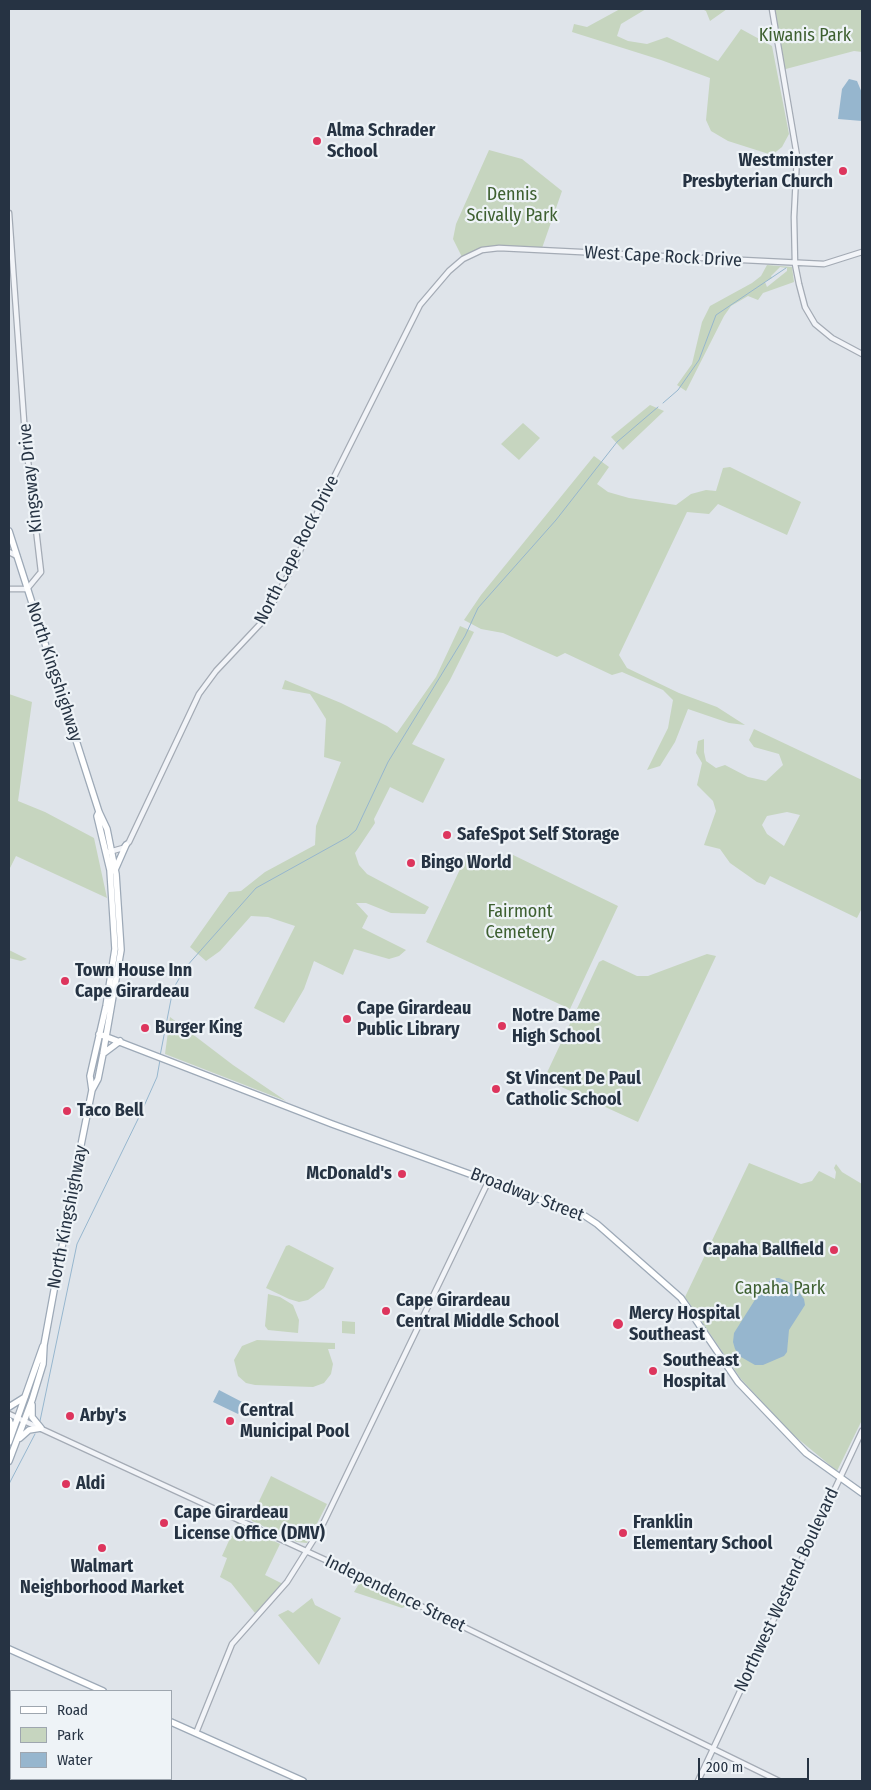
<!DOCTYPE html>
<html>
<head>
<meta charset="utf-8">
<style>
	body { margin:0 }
	#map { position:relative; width:871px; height:1790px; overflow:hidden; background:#dfe4ea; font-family:"Fira Sans Condensed",sans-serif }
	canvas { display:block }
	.frame { position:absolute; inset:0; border:10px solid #263343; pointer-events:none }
	.legend { position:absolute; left:10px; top:1690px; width:162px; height:90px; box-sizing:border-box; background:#eef3f7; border:1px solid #9ea6af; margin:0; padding:6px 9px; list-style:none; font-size:15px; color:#263343 }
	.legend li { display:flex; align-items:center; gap:10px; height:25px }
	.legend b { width:25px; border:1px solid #9ea6af }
	.scale { position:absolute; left:698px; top:1758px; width:111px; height:22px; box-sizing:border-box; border:2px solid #263343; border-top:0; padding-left:6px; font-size:15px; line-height:18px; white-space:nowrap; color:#263343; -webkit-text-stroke:4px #eef3f7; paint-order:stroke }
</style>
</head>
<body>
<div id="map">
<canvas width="871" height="1790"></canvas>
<div class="frame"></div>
<ul class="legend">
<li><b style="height:6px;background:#fff"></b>Road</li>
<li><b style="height:14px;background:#c6d5bf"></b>Park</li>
<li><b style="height:14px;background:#96b6ce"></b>Water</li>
</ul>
<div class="scale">200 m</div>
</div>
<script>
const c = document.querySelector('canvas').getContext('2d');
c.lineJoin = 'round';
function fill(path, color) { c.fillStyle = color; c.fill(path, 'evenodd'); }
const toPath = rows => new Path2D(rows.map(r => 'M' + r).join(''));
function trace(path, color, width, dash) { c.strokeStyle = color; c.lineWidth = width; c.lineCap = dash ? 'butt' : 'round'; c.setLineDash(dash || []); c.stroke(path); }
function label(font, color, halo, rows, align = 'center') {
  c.font = font + ' "Fira Sans Condensed",sans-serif'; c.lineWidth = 4.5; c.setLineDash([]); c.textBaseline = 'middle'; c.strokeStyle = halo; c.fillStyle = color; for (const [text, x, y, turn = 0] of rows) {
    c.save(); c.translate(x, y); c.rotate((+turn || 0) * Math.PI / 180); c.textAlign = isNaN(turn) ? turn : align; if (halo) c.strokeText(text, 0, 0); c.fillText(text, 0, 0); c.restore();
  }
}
fill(toPath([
	[620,9,646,9,621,24,617,36,628,41,647,44,667,37,718,61,741,29,772,46,789,134,782,147,772,155,728,141,711,131,706,120,710,78,661,60,572,32,574,24,587,27],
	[702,9,727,9,710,21,706,11],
	[772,9,862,9,862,52,854,51,782,70],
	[489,150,522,159,562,191,541,251,483,250,463,259,453,239,456,224],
	[767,265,792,267,794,282,763,293,758,300,748,296,731,306,724,316,686,391,677,385,692,364,702,322,710,306,752,283,761,276],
	[780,267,787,268,787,271,767,287,765,282,772,278,771,276],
	[650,405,664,411,623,450,611,437],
	[523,423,540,438,519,460,501,444],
	[594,456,609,467,597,484,608,492,629,498,676,505,691,494,706,490,716,491,723,468,730,467,801,502,787,535,718,504,709,514,687,512,619,655,627,668,679,693,717,707,745,725,729,723,688,709,675,742,660,766,647,770,668,728,673,700,663,690,622,672,612,675,565,653,557,657,503,633,481,629,464,620,481,595],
	[460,626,474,632,450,680,412,744,445,759,423,803,390,787,374,819,375,823,355,853,359,865,367,874,429,907,425,914,391,913,366,903,356,903,368,916,362,928,406,950,399,956,389,959,354,949,343,975,314,961,304,989,284,1023,254,1008,295,926,268,917,251,916,220,951,206,961,190,947,229,892,241,891,265,872,315,845,316,826,341,762,324,757,326,719,316,703,310,694,282,689,285,680,341,703,387,726,397,733,436,677],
	[9,694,32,702,18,801,45,812,94,838,107,898,16,856,9,870],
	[754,729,862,780,862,908,857,918,770,876,765,885,757,882,730,863,720,849,704,845,716,811,713,801,697,785,702,763,696,753,698,741,704,739,704,752,706,761,716,768,725,765,748,777,766,781,783,765,779,754,754,747,749,740],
	[787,812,800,815,784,846,767,834,762,825,767,816],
	[468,852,500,867,507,852,618,906,570,1009,426,942],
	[9,950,27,959,21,961,9,958],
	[707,954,716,956,638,1122,544,1079,599,962,603,960,637,976,648,976],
	[170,1017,233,1065,286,1101,165,1054],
	[749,1163,801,1184,812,1181,819,1171,835,1179,836,1172,834,1168,836,1164,842,1172,862,1184,862,1420,837,1471,791,1433,741,1379,685,1297],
	[289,1245,334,1268,324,1288,308,1300,299,1302,289,1299,266,1288,286,1246],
	[268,1294,280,1297,293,1305,299,1320,298,1333,268,1330,265,1326],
	[342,1321,355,1322,355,1334,342,1333],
	[257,1340,335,1343,335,1349,328,1349,333,1364,331,1374,324,1383,313,1387,255,1385,246,1383,238,1376,234,1360,242,1346],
	[271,1476,327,1504,307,1543,297,1542,252,1521,251,1518],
	[237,1523,280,1544,265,1575,283,1584,255,1613,231,1583,220,1577,227,1558,222,1556],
	[360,1582,398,1600,407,1606,402,1608,354,1592],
	[312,1598,315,1605,341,1618,319,1665,278,1615,288,1610,293,1613]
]), '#c6d5bf');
fill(toPath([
	[849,79,857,81,862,93,862,121,838,119,842,89],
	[773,1278,779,1278,793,1284,804,1299,805,1305,789,1330,787,1352,784,1356,763,1365,755,1365,741,1357,735,1349,733,1342,734,1333,763,1287],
	[219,1390,244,1403,238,1414,213,1402]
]), '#96b6ce');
trace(toPath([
	[663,403,678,390,699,360,716,315,786,268],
	[160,1056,173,989,186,967,256,888,348,837,356,830,388,762,465,636,478,608,556,520,617,442,658,407],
	[40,1421,77,1244,140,1115,157,1077,160,1060],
	[9,1484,35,1434]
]), '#96b6ce', 1);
const minor = toPath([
	[772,9,797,156,794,217,795,264,799,284,805,307,815,324,832,338,862,354],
	[9,213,25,435,41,572,27,589,9,589],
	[9,552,17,556],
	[109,852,123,848,129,842,199,694,216,671,263,621,293,566,328,489,420,305,449,271,463,259,482,250,499,248,824,264,862,252],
	[9,1414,345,1569,779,1781],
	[196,1733,232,1644,287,1582,321,1528,489,1180],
	[698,1781,862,1431]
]);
const major = toPath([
	[9,531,99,812,107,829,116,874,121,950,103,1054,98,1079,92,1090,77,1165,44,1345,43,1364,32,1400,9,1461],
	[115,870,126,845],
	[99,1034,332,1124,585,1216,597,1224,681,1298,738,1382,806,1453,862,1493],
	[104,1053,120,1041],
	[92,1090,90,1076,106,1006,115,949,110,870,97,816,99,812],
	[9,1407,25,1397],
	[9,1420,11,1425,11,1432],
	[20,1438,29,1430,41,1428,32,1417,32,1405],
	[9,1442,43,1346],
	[9,1649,103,1691],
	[171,1722,303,1781]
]);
trace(minor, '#a4abb5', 7);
trace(major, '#9da9b7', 8);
trace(minor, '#f2f4f8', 4.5);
trace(major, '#fff', 5.5);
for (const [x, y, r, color] of [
	[317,141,5,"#dd355d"],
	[843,171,5,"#dd355d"],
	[447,835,5,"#dd355d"],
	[411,863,5,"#dd355d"],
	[65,981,5,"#dd355d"],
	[347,1019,5,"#dd355d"],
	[502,1026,5,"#dd355d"],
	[145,1028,5,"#dd355d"],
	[496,1089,5,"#dd355d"],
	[67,1111,5,"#dd355d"],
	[402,1174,5,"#dd355d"],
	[834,1250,5,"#dd355d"],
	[386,1311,5,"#dd355d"],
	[618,1324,6,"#dd355d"],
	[653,1371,5,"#dd355d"],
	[70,1416,5,"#dd355d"],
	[230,1421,5,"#dd355d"],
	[66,1484,5,"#dd355d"],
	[164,1523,5,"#dd355d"],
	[623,1533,5,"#dd355d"],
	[102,1548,5,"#dd355d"]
]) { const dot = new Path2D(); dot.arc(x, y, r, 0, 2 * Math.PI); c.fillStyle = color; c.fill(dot); trace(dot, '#eef3f7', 2); }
label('18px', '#3e6031', '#eef3f7', [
	["Kiwanis Park",805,36],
	["Dennis",512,195],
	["Scivally Park",512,216],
	["Fairmont",520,912],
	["Cemetery",520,933],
	["Capaha Park",780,1289]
]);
label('bold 18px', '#263343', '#eef3f7', [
	["Alma Schrader",327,131],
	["School",327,152],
	["Westminster",833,161,"right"],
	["Presbyterian Church",833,182,"right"],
	["SafeSpot Self Storage",457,835],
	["Bingo World",421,863],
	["Town House Inn",75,971],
	["Cape Girardeau",75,992],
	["Cape Girardeau",357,1009],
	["Public Library",357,1030],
	["Notre Dame",512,1016],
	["High School",512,1037],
	["Burger King",155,1028],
	["St Vincent De Paul",506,1079],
	["Catholic School",506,1100],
	["Taco Bell",77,1111],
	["McDonald's",392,1174,"right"],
	["Capaha Ballfield",824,1250,"right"],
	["Cape Girardeau",396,1301],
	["Central Middle School",396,1322],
	["Mercy Hospital",629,1314],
	["Southeast",629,1335],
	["Southeast",663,1361],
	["Hospital",663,1382],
	["Central",240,1411],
	["Municipal Pool",240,1432],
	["Arby's",80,1416],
	["Aldi",76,1484],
	["Cape Girardeau",174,1513],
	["License Office (DMV)",174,1534],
	["Franklin",633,1523],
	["Elementary School",633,1544],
	["Walmart",102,1567,"center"],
	["Neighborhood Market",102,1588,"center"]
], 'left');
label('18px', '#263343', '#eef3f7', [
	["West Cape Rock Drive",663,257,3],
	["Kingsway Drive",31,478,-96],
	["North Cape Rock Drive",297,550,-63],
	["North Kingshighway",54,672,72],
	["Broadway Street",527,1195,21],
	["North Kingshighway",68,1217,-79],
	["Northwest Westend Boulevard",787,1590,-65],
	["Independence Street",395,1594,26]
]);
</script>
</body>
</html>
